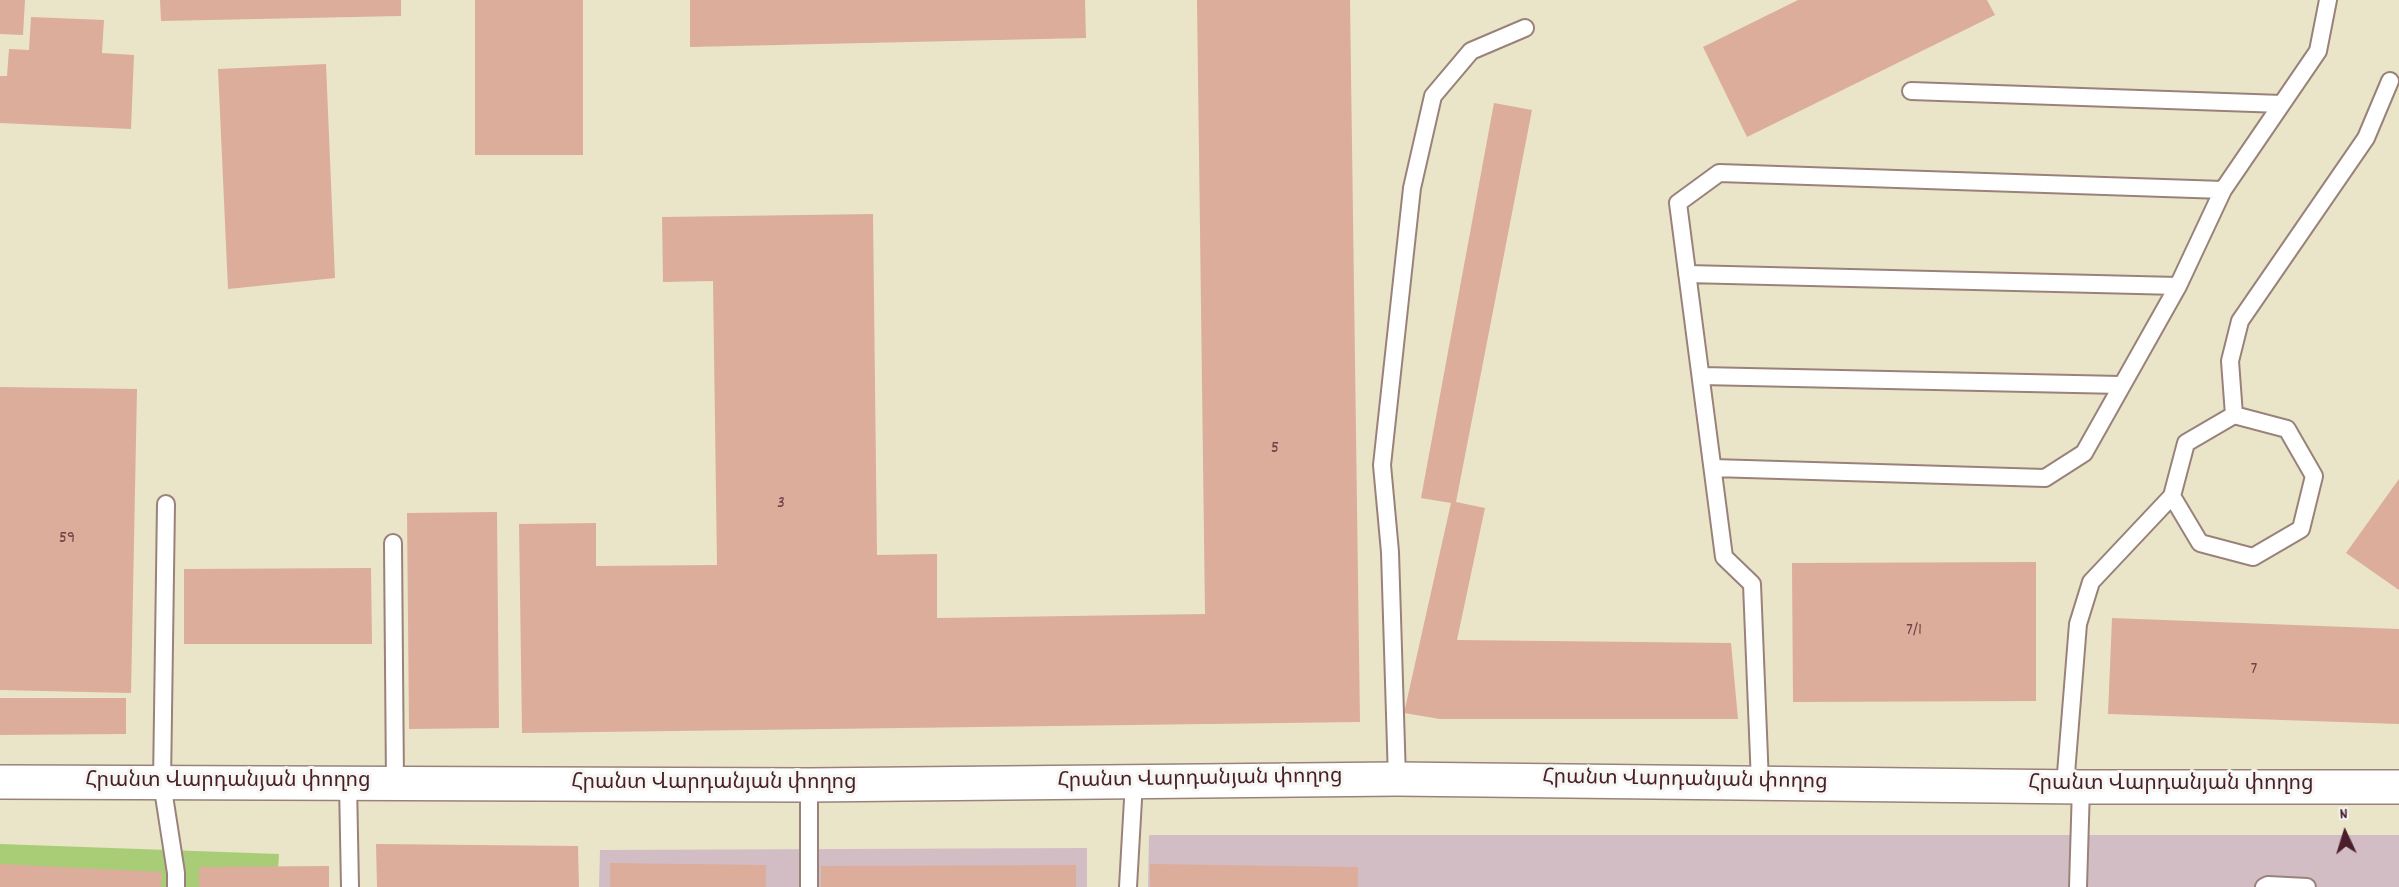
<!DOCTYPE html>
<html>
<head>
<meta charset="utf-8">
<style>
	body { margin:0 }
	#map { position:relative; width:2399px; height:887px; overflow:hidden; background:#eae5c8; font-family:Dekko,sans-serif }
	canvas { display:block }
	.north { position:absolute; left:2315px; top:803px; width:60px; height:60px; -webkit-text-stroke:4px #f6f6f2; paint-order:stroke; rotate:356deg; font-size:16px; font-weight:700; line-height:24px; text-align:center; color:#4a1f2b }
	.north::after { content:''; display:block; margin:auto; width:21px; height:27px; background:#4a1f2b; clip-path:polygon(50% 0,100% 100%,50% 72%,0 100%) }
</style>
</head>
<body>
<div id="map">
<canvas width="2399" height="887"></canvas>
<div class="north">N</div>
</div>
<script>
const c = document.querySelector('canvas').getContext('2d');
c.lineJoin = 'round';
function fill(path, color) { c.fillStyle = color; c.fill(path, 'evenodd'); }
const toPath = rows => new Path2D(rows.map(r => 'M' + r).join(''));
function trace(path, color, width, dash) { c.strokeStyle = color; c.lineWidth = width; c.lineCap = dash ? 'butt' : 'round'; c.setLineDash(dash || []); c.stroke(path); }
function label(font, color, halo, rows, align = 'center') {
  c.font = font + ' Dekko,"Noto Sans Armenian",sans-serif'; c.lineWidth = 6; c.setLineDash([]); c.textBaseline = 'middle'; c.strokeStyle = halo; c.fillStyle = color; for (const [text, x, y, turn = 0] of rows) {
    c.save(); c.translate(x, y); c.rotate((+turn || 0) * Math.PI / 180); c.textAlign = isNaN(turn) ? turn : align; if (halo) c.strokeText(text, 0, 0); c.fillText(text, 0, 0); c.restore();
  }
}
fill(toPath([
	[1149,835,2399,835,2399,887,1148,887],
	[1087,848,1087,887,599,887,600,850]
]), '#d2bdc5');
fill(toPath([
	[0,844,279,854,277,887,0,887]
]), '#a9cd76');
fill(toPath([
	[0,0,25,0,23,35,0,34],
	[160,0,401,0,401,16,161,21],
	[475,0,583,0,583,155,475,155],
	[690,0,1085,0,1086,38,690,47],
	[1197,0,1350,0,1360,722,522,733,519,524,596,523,596,566,717,565,713,281,663,282,662,217,873,214,877,555,937,554,937,618,1205,614],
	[1798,0,1987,0,1995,15,1747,137,1703,47],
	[31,17,104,20,102,53,134,55,131,129,0,123,0,76,7,76,9,49,29,50],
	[326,64,335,278,228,289,218,69],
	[1494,103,1532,110,1456,502,1485,508,1457,640,1731,643,1738,719,1440,719,1404,713,1451,503,1421,498],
	[0,387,137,389,131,693,0,690],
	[2399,479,2399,590,2346,553],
	[497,512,499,728,409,729,407,513],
	[2036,562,2036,701,1793,702,1792,563],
	[371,568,372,644,184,644,184,569],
	[2112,618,2399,629,2399,724,2108,714],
	[0,698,126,698,126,734,0,735],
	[376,844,578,846,579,887,377,887],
	[610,863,766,865,766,887,610,887],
	[0,864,162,872,161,887,0,887],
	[1150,864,1358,867,1358,887,1150,887],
	[1076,865,1076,887,821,887,821,866],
	[329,866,329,887,199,887,199,867]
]), '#dcad9b');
const lane = toPath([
	[1911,91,2282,104],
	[1687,274,2178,286],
	[1701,376,2121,385],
	[2234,415,2287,429,2314,476,2301,529,2253,557,2200,543,2172,496,2186,443,2234,415],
	[2234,415,2230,361,2240,321,2366,138,2390,81],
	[1713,468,2045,478,2084,453,2178,286,2223,190,2318,51,2328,0],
	[166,504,162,783,176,873,176,887],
	[393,543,395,784],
	[1397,779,1390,552,1382,465,1412,188,1433,96,1471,51,1525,28],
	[348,783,350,887],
	[1760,783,1752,584,1724,557,1678,203,1719,173,2223,190],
	[2065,786,2078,624,2091,582,2172,496],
	[809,887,809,785],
	[1128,887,1134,782],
	[2078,887,2081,787],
	[2264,887,2268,885,2307,887]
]);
const street = toPath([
	[0,782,809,785,1397,779,2081,787,2399,787]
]);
trace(lane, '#9a827a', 20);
trace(street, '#9a827a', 36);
trace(lane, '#fff', 16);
trace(street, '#fff', 33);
label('18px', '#6e4247', null, [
	["5",1275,450],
	["3",781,505],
	["59",67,540],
	["7/1",1914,632],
	["7",2254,671]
]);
label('21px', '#4a1f2b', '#f6f6f2', [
	["Հրանտ Վարդանյան փողոց",1200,781,-1],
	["Հրանտ Վարդանյան փողոց",1685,782,1],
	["Հրանտ Վարդանյան փողոց",228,783],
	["Հրանտ Վարդանյան փողոց",714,785],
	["Հրանտ Վարդանյան փողոց",2171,786]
]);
</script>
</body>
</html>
